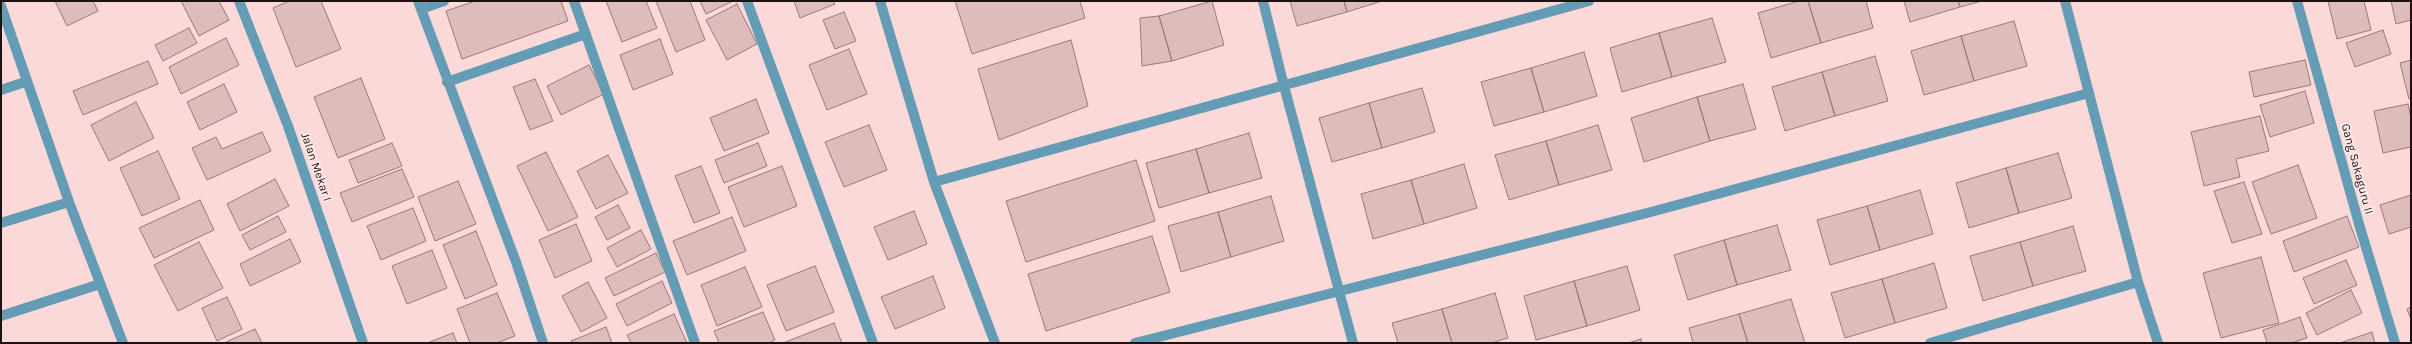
<!DOCTYPE html>
<html>
<head>
<meta charset="utf-8">
<style>
	body { margin:0 }
	#map { position:relative; width:2412px; height:344px; overflow:hidden; background:#fbd9d8; font-family:Karla,sans-serif }
	canvas { display:block }
	.frame { position:absolute; inset:0; border:2px solid #1d1211; pointer-events:none }
</style>
</head>
<body>
<div id="map">
<canvas width="2412" height="344"></canvas>
<div class="frame"></div>
</div>
<script>
const c = document.querySelector('canvas').getContext('2d');
c.lineJoin = 'round';
function fill(path, color) { c.fillStyle = color; c.fill(path, 'evenodd'); }
const toPath = rows => new Path2D(rows.map(r => 'M' + r).join(''));
function trace(path, color, width, dash) { c.strokeStyle = color; c.lineWidth = width; c.lineCap = dash ? 'butt' : 'round'; c.setLineDash(dash || []); c.stroke(path); }
function label(font, color, halo, rows, align = 'center') {
  c.font = font + ' Karla,sans-serif'; c.lineWidth = 3.5; c.setLineDash([]); c.textBaseline = 'middle'; c.strokeStyle = halo; c.fillStyle = color; for (const [text, x, y, turn = 0] of rows) {
    c.save(); c.translate(x, y); c.rotate((+turn || 0) * Math.PI / 180); c.textAlign = isNaN(turn) ? turn : align; if (halo) c.strokeText(text, 0, 0); c.fillText(text, 0, 0); c.restore();
  }
}
const building = toPath([
	[55,1,93,1,98,11,67,26,55,1],
	[181,1,219,1,229,20,199,36,181,1],
	[289,1,321,1,341,49,296,67,273,8,289,1],
	[475,1,561,1,568,21,462,59,446,11,475,1],
	[606,1,646,1,657,28,622,42,606,1],
	[656,1,690,1,705,40,676,52,656,1],
	[700,1,733,1,706,14,700,1],
	[794,1,833,1,835,4,800,18,794,1],
	[955,1,1080,1,1085,18,972,54,955,1],
	[1212,1,1224,45,1172,61,1159,16,1212,1],
	[1290,1,1344,1,1347,12,1297,26,1290,1],
	[1344,1,1382,1,1347,12,1344,1],
	[1799,1,1808,1,1821,43,1771,58,1758,13,1799,1],
	[1808,1,1866,1,1873,28,1821,43,1808,1],
	[1904,1,1958,1,1960,7,1910,22,1904,1],
	[1958,1,1982,1,1960,7,1958,1],
	[2328,1,2364,1,2371,30,2337,39,2328,1],
	[2391,1,2411,1,2411,20,2396,24,2391,1],
	[737,4,757,44,727,60,706,20,737,4],
	[844,12,856,41,835,49,823,20,844,12],
	[1159,16,1172,61,1142,66,1140,18,1159,16],
	[1712,18,1726,62,1672,77,1659,33,1712,18],
	[2014,21,2027,66,1974,81,1961,36,2014,21],
	[189,28,197,43,163,61,155,45,189,28],
	[2383,30,2391,54,2355,67,2346,43,2383,30],
	[1659,33,1672,77,1622,92,1610,48,1659,33],
	[1961,36,1974,81,1924,95,1911,51,1961,36],
	[226,38,239,65,181,94,169,67,226,38],
	[660,39,673,74,633,90,620,55,660,39],
	[1071,40,1088,106,999,140,978,69,1071,40],
	[849,49,867,94,827,110,809,65,849,49],
	[1584,52,1597,96,1544,112,1531,68,1584,52],
	[1875,56,1888,101,1835,116,1822,72,1875,56],
	[2305,60,2311,85,2254,97,2249,72,2305,60],
	[2411,60,2411,98,2409,99,2400,63,2411,60],
	[148,61,158,84,83,115,73,91,148,61],
	[589,65,604,94,561,115,547,86,589,65],
	[1531,68,1544,112,1494,126,1481,82,1531,68],
	[1822,72,1835,116,1785,131,1772,87,1822,72],
	[361,78,385,139,338,158,314,97,361,78],
	[535,79,553,121,530,130,513,87,535,79],
	[224,84,237,112,200,130,187,102,224,84],
	[1743,84,1756,129,1710,141,1697,97,1743,84],
	[1422,88,1435,132,1382,148,1369,103,1422,88],
	[2305,91,2314,123,2270,137,2260,105,2305,91],
	[1697,97,1710,141,1644,162,1631,118,1697,97],
	[756,99,769,133,724,151,710,118,756,99],
	[136,102,154,138,109,161,91,125,136,102],
	[1369,103,1382,148,1332,162,1319,118,1369,103],
	[2408,104,2411,118,2411,147,2383,153,2374,111,2408,104],
	[2260,116,2269,151,2236,159,2240,177,2204,186,2191,132,2260,116],
	[869,125,887,170,844,187,825,142,869,125],
	[1598,125,1612,170,1559,185,1546,141,1598,125],
	[262,132,271,151,207,180,192,148,216,137,222,149,262,132],
	[1249,133,1262,178,1209,193,1196,149,1249,133],
	[1546,141,1559,185,1509,200,1495,155,1546,141],
	[392,143,402,166,358,183,349,160,392,143],
	[758,143,767,166,724,183,715,160,758,143],
	[1196,149,1209,193,1159,208,1146,163,1196,149],
	[158,151,180,199,142,216,120,168,158,151],
	[546,152,578,217,548,231,517,166,546,152],
	[2058,153,2072,198,2019,213,2006,168,2058,153],
	[608,155,628,193,596,209,577,171,608,155],
	[1136,160,1155,221,1026,262,1006,201,1136,160],
	[1464,164,1477,208,1424,224,1411,180,1464,164],
	[2298,165,2317,218,2271,234,2252,182,2298,165],
	[701,166,720,213,694,223,675,176,701,166],
	[782,166,797,206,744,227,728,187,782,166],
	[2006,168,2019,213,1969,228,1956,183,2006,168],
	[402,169,414,197,352,222,340,193,402,169],
	[275,179,289,206,240,231,227,204,275,179],
	[1411,180,1424,224,1373,239,1361,194,1411,180],
	[458,181,476,224,435,241,418,197,458,181],
	[2244,182,2262,234,2232,243,2214,191,2244,182],
	[1920,190,1933,234,1880,250,1867,206,1920,190],
	[2411,195,2411,227,2389,234,2380,205,2411,195],
	[1271,196,1284,241,1231,257,1218,212,1271,196],
	[200,200,214,230,154,258,139,228,200,200],
	[618,205,630,228,607,240,595,217,618,205],
	[1867,206,1880,250,1830,265,1817,220,1867,206],
	[413,208,426,241,381,260,367,226,413,208],
	[914,211,927,244,888,260,874,227,914,211],
	[1218,212,1231,257,1181,272,1168,226,1218,212],
	[278,216,286,232,250,250,242,235,278,216],
	[2347,216,2359,247,2294,272,2283,241,2347,216],
	[732,217,746,251,687,275,673,241,732,217],
	[576,224,592,261,555,278,539,240,576,224],
	[1777,225,1791,270,1737,285,1724,240,1777,225],
	[2073,226,2086,271,2033,286,2020,242,2073,226],
	[641,230,651,249,617,267,607,248,641,230],
	[476,231,497,285,465,299,443,245,476,231],
	[1152,236,1170,292,1046,331,1028,274,1152,236],
	[290,239,301,262,250,286,240,264,290,239],
	[1724,240,1737,285,1688,300,1674,255,1724,240],
	[199,242,223,288,178,311,154,265,199,242],
	[2020,242,2033,286,1983,301,1970,256,2020,242],
	[432,250,447,288,407,304,392,266,432,250],
	[656,253,665,272,614,296,605,278,656,253],
	[2261,257,2279,323,2221,338,2203,273,2261,257],
	[2346,260,2357,285,2314,304,2303,278,2346,260],
	[1934,263,1947,308,1895,323,1882,279,1934,263],
	[815,266,834,312,786,331,767,285,815,266],
	[1627,266,1640,310,1587,326,1574,281,1627,266],
	[745,267,762,307,717,326,701,285,745,267],
	[933,276,945,308,895,329,881,297,933,276],
	[1882,279,1895,323,1845,338,1831,293,1882,279],
	[662,281,672,303,627,326,616,304,662,281],
	[1574,281,1587,326,1536,340,1524,296,1574,281],
	[588,282,607,318,581,332,562,296,588,282],
	[2351,290,2362,313,2317,335,2306,313,2351,290],
	[497,293,515,336,497,343,470,343,457,309,497,293],
	[1495,293,1508,338,1491,343,1452,343,1442,309,1495,293],
	[227,297,242,329,217,341,202,308,227,297],
	[1791,299,1805,343,1748,343,1739,314,1791,299],
	[2411,307,2411,319,2407,309,2411,307],
	[1442,309,1452,343,1398,343,1392,323,1442,309],
	[763,312,775,340,769,343,719,343,714,331,763,312],
	[674,314,687,343,631,343,627,335,674,314],
	[1739,314,1748,343,1693,343,1689,328,1739,314],
	[2300,317,2307,338,2291,343,2267,343,2263,330,2300,317],
	[834,323,842,343,783,343,834,323],
	[606,327,612,343,571,343,571,341,606,327],
	[255,329,262,343,224,343,255,329],
	[2372,332,2375,343,2340,343,2372,332],
	[453,333,457,343,427,343,453,333],
	[1641,339,1642,343,1628,343,1641,339]
]);
fill(building, '#ddbdbb');
trace(building, '#987a79', 1);
trace(toPath([
	[239,1,288,126,363,343],
	[418,1,516,262,543,343],
	[574,1,695,343],
	[747,1,873,343],
	[880,1,934,182,995,343],
	[1263,1,1284,86,1353,343],
	[2065,1,2138,282],
	[2297,1,2359,224,2395,343],
	[1,6,69,202,123,343],
	[421,9,444,1],
	[447,82,586,34],
	[1,90,25,82],
	[934,182,1589,1],
	[1,223,69,202],
	[1,316,100,284],
	[1135,343,1651,212,2089,93],
	[1930,343,2138,282,2158,343]
]), '#649cb6', 10);
label('12px', '#1d1211', '#ffeae9', [
	["Jalan Mekar I",316,167,71],
	["Gang Sakaguru II",2357,169,75]
]);
</script>
</body>
</html>
